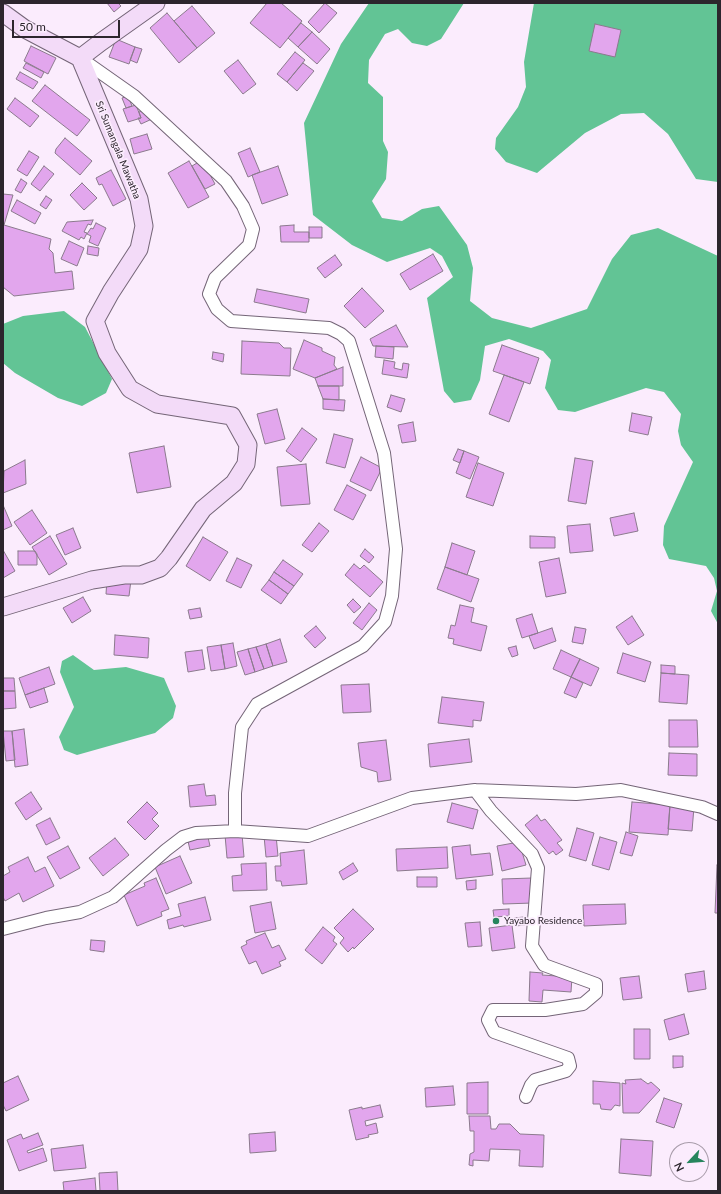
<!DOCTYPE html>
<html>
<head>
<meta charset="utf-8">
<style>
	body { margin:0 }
	#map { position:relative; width:721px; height:1194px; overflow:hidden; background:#fbecfd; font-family:Lato,sans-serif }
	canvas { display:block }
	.frame { position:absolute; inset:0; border:4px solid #2c252d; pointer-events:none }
	.north { position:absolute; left:669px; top:1142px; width:40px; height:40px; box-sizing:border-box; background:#fbecfd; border:1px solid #a89caa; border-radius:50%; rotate:244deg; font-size:11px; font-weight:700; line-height:16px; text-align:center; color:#2c252d }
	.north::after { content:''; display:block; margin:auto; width:14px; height:18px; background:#26855d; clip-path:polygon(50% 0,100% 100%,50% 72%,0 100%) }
	.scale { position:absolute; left:12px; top:20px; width:108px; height:18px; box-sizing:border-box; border:2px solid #2c252d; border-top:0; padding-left:5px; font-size:12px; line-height:14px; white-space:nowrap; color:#2c252d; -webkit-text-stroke:3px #fbecfd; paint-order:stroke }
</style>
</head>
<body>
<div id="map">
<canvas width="721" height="1194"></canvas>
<div class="frame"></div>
<div class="north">N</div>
<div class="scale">50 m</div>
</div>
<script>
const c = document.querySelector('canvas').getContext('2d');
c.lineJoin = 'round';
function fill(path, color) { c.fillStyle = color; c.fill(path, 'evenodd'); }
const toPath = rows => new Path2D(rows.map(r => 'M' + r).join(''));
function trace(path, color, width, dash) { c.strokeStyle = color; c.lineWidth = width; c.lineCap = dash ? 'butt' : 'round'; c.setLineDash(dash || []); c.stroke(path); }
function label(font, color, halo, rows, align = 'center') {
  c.font = font + ' Lato,sans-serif'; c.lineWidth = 3.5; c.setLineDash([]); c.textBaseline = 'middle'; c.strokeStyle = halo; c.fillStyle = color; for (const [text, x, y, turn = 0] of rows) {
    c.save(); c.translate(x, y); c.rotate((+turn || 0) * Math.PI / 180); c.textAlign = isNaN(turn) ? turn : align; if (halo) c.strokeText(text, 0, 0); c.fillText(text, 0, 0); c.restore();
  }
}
fill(toPath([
	[369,3,464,3,441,39,427,46,412,43,398,29,385,34,369,60,368,83,383,97,383,141,388,152,386,179,372,201,382,218,402,221,422,209,439,206,467,245,473,268,470,301,492,318,531,328,587,309,612,259,631,235,658,228,718,256,718,624,711,611,717,591,714,578,706,566,669,559,663,545,664,526,693,462,681,445,678,431,681,414,664,392,646,388,575,412,558,410,545,388,551,360,543,351,509,339,485,346,480,380,471,400,454,403,444,391,427,298,453,277,442,256,430,248,387,262,352,245,313,215,304,123,341,44],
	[534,3,718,3,718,182,696,179,668,134,644,113,621,114,585,133,537,173,506,162,495,149,496,138,518,107,526,87,524,62],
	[64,311,85,327,112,379,106,393,82,406,58,398,15,373,3,363,3,324,23,316],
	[73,655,94,670,126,667,164,678,176,706,173,718,155,733,77,755,64,750,59,737,74,707,60,672,62,661]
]), '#62c495');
const building = toPath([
	[107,3,118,3,121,6,114,12,107,3],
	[267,3,281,3,302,21,280,48,250,23,267,3],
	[325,3,337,13,319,33,308,22,325,3],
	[192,6,215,33,197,48,174,21,192,6],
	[167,13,197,48,179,63,150,28,167,13],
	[301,23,312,32,298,47,288,38,301,23],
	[595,24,621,30,615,57,589,51,595,24],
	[312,32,330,49,317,64,298,47,312,32],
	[116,39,135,47,129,64,109,57,116,39],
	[31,46,56,58,48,74,24,61,31,46],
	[135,47,142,49,137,63,130,60,135,47],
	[295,52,305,60,287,82,277,74,295,52],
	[238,60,256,84,243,94,224,71,238,60],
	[26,63,44,72,41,78,23,68,26,63],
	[303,63,314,71,297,91,287,82,303,63],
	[20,72,38,82,33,89,16,79,20,72],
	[45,85,90,120,77,136,32,101,45,85],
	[128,96,132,106,126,108,122,98,128,96],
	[15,98,39,116,30,127,7,109,15,98],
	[136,105,141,118,128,122,123,109,136,105],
	[147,108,152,119,141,124,138,118,141,118,139,112,147,108],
	[147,134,152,149,134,154,130,139,147,134],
	[65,138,92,161,80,175,55,153,56,149,65,138],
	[250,148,260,172,248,177,238,153,250,148],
	[29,151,39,157,27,176,17,170,29,151],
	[202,160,215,184,205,189,192,166,202,160],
	[189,161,209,197,188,208,168,173,189,161],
	[44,166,54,174,40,191,31,184,44,166],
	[278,166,288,195,262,204,252,175,278,166],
	[111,170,126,199,113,206,102,184,99,185,96,178,111,170],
	[21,179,27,183,21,193,15,190,21,179],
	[82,183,97,198,84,210,70,195,82,183],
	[3,194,13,195,4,225,51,239,49,249,53,253,55,273,72,271,74,289,14,296,3,287,3,194],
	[46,196,52,200,46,209,40,205,46,196],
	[17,200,41,213,35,224,11,211,17,200],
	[93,220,91,225,88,224,84,232,87,233,84,239,81,237,79,240,62,231,67,222,93,220],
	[96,223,106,228,98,246,89,242,91,236,87,234,91,228,93,229,96,223],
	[294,225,294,232,309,232,309,242,281,242,280,226,294,225],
	[309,227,322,227,322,238,309,238,309,227],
	[69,241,84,248,77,266,61,259,69,241],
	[88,246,99,248,98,256,87,254,88,246],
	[433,254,443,271,410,290,400,274,433,254],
	[335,255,342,265,325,278,317,268,335,255],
	[362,288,384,311,365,328,344,306,362,288],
	[257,289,309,299,306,313,254,302,257,289],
	[396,325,408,347,373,346,370,339,396,325],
	[304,340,322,348,322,351,335,357,334,365,337,369,315,378,293,369,304,340],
	[242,341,279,343,284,348,291,348,290,376,241,374,242,341],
	[502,345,539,358,530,384,493,371,502,345],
	[376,346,394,347,393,359,375,357,376,346],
	[213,352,224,354,223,362,212,359,213,352],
	[384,360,395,362,394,368,402,370,403,363,409,364,407,378,382,374,384,360],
	[343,367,343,386,318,386,315,378,343,367],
	[504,375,524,382,509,422,489,414,504,375],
	[318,386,339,386,339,400,323,399,318,386],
	[391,395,405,399,401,412,387,407,391,395],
	[323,399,345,400,344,411,323,409,323,399],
	[277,409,285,439,265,444,257,414,277,409],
	[632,413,652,417,648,435,629,431,632,413],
	[413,422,416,441,402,443,398,425,413,422],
	[302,428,317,439,301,462,286,451,302,428],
	[334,434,353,439,345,468,326,463,334,434],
	[164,446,171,487,137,493,129,453,164,446],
	[458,449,464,451,460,463,453,460,458,449],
	[464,451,479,457,470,479,456,473,464,451],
	[361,457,382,468,371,491,350,481,361,457],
	[575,458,593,461,586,504,568,501,575,458],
	[25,460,26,484,3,493,4,471,25,460],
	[478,463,504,473,493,506,466,497,478,463],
	[306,464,310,504,281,506,277,467,306,464],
	[347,485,366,495,353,520,334,510,347,485],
	[3,505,12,526,3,530,3,505],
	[32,510,47,533,30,545,14,522,32,510],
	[634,513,638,531,614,536,610,518,634,513],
	[319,523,329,531,312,552,302,545,319,523],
	[590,524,593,551,570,553,567,526,590,524],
	[73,528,81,548,65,555,56,535,73,528],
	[50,536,67,564,49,575,32,547,50,536],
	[530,536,555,537,555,548,530,548,530,536],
	[203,537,228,552,210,581,186,566,203,537],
	[452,543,475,551,467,575,445,567,452,543],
	[365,549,374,557,369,563,360,556,365,549],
	[3,550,15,571,3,578,3,550],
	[18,551,35,551,37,554,37,565,18,565,18,551],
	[237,558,252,565,241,588,226,581,237,558],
	[559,558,566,593,546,597,539,562,559,558],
	[283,560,303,574,294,586,274,572,283,560],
	[354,564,360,569,364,565,383,582,370,597,345,575,354,564],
	[445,567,479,579,471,602,437,589,445,567],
	[274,572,294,586,288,594,269,580,274,572],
	[107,579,131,580,129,596,106,594,107,579],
	[269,580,288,594,281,604,261,590,269,580],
	[83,597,91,611,72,623,63,608,83,597],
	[353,599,361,607,354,613,347,605,353,599],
	[369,603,377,610,362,630,353,623,369,603],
	[460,605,474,608,471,622,487,626,481,651,453,644,454,639,448,638,451,625,455,626,460,605],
	[200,608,202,617,190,619,188,610,200,608],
	[532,614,538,633,522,638,516,619,532,614],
	[632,616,644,635,628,645,616,627,632,616],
	[316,626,326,638,315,648,304,636,316,626],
	[575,627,586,629,583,644,572,642,575,627],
	[552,628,556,641,534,649,529,636,552,628],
	[115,635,149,638,148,658,114,655,115,635],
	[280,639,287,662,273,666,266,644,280,639],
	[233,643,237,666,225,669,221,645,233,643],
	[266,644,273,666,264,669,256,647,266,644],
	[221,645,225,669,211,671,207,647,221,645],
	[516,646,518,655,512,657,508,648,516,646],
	[256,647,264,669,255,672,248,649,256,647],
	[248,649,255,672,245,675,237,652,248,649],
	[202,650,205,669,188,672,185,652,202,650],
	[561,650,580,659,571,677,553,669,561,650],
	[623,653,651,662,645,682,617,673,623,653],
	[580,659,599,668,591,686,571,677,580,659],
	[661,665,675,666,675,674,661,673,661,665],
	[49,667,55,684,25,695,19,678,49,667],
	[661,673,689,675,687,704,659,702,661,673],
	[571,677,583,683,576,698,564,693,571,677],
	[3,678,14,678,15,691,3,691,3,678],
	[369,684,371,712,343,713,341,685,369,684],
	[44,688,48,702,30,708,25,695,44,688],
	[3,691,15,691,16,708,3,709,3,691],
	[442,697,484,702,481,721,473,720,473,727,438,723,442,697],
	[669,720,697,720,698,747,669,747,669,720],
	[24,729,28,765,15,767,12,731,24,729],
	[3,731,12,731,15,760,6,761,3,731],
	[469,739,472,762,430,767,428,744,469,739],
	[386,740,391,780,378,782,377,772,361,767,358,743,386,740],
	[669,753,697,754,697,776,668,775,669,753],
	[204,784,206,796,215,795,216,805,190,807,188,786,204,784],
	[31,792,42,809,26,820,15,803,31,792],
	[147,802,158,813,152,819,159,826,145,840,127,822,147,802],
	[632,802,670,805,668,835,629,832,632,802],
	[452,803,478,810,473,829,447,822,452,803],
	[670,805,694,807,692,831,668,829,670,805],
	[537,815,541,821,545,819,562,840,557,843,563,850,556,855,553,851,549,854,525,825,537,815],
	[50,818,60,838,46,845,36,825,50,818],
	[577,828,594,833,586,861,569,856,577,828],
	[626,832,638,836,632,856,620,853,626,832],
	[207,833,210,846,190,850,187,837,207,833],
	[242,834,244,857,227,858,225,835,242,834],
	[276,835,278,856,266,857,264,836,276,835],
	[600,837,617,842,609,870,592,865,600,837],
	[115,838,129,855,103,876,89,858,115,838],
	[519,842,526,865,502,871,497,846,519,842],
	[470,845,471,855,490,853,493,875,456,879,452,847,470,845],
	[68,846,80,868,60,879,47,857,68,846],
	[447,847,448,868,397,871,396,849,447,847],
	[304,850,307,884,282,886,281,881,276,881,275,866,281,866,280,853,304,850],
	[180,856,192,883,166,894,155,867,180,856],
	[28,857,35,872,45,867,54,886,23,902,19,893,5,901,3,897,3,876,10,872,8,867,28,857],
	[266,863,267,890,233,891,232,876,242,875,241,864,266,863],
	[353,863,358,871,343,880,339,872,353,863],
	[717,865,718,865,718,913,715,913,717,865],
	[417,877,437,877,437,887,417,887,417,877],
	[156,878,169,909,161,912,162,916,137,926,124,895,145,886,144,883,156,878],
	[532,878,533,903,503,904,502,879,532,878],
	[476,880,476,889,467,890,466,881,476,880],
	[205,897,211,920,184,927,183,925,169,929,167,920,181,916,178,904,205,897],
	[271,902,276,929,255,933,250,906,271,902],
	[625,904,626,924,584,926,583,905,625,904],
	[353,909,374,929,354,949,353,947,348,952,340,943,344,938,334,928,353,909],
	[509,909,509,916,494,917,493,910,509,909],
	[524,917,525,925,515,926,514,918,524,917],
	[480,922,482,946,468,947,465,923,480,922],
	[512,925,515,948,492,951,489,928,512,925],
	[323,927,335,937,333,941,337,944,322,964,305,950,323,927],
	[265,933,272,948,279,945,286,959,279,962,281,966,262,974,256,961,249,964,241,947,247,944,246,941,265,933],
	[91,940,105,941,104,952,90,950,91,940],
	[704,971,706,989,688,992,685,974,704,971],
	[530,972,543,973,542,975,572,977,571,992,543,990,542,1002,529,1001,530,972],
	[639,976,642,998,623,1000,620,978,639,976],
	[684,1014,689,1034,669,1040,664,1020,684,1014],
	[634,1029,650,1029,650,1059,634,1059,634,1029],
	[673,1056,683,1056,683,1067,673,1068,673,1056],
	[18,1076,29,1100,6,1111,3,1105,3,1083,18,1076],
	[641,1079,648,1084,651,1082,660,1090,639,1113,623,1113,622,1083,626,1084,625,1080,641,1079],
	[593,1081,620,1083,620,1106,615,1105,611,1110,601,1109,600,1104,593,1104,593,1081],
	[488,1082,488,1114,467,1114,467,1083,488,1082],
	[453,1086,455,1105,426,1107,425,1088,453,1086],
	[664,1098,682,1104,674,1128,656,1122,664,1098],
	[380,1105,383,1117,365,1121,366,1126,376,1123,378,1133,368,1135,369,1137,356,1140,349,1110,362,1107,362,1109,380,1105],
	[469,1116,490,1116,491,1129,496,1129,499,1124,510,1124,520,1134,544,1135,543,1167,519,1166,520,1150,490,1149,489,1161,473,1160,473,1166,469,1165,470,1154,474,1152,474,1131,470,1131,469,1116],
	[275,1132,276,1151,250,1153,249,1134,275,1132],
	[38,1133,43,1145,27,1151,28,1153,43,1148,47,1161,19,1171,7,1140,21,1134,23,1139,38,1133],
	[621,1139,653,1141,651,1176,619,1173,621,1139],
	[83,1145,86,1168,54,1171,51,1149,83,1145],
	[117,1172,118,1191,100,1191,99,1173,117,1172],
	[95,1178,96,1191,64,1191,63,1182,95,1178]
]);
fill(building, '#e2a6ed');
trace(building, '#8b7a8d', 1);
const street = toPath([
	[80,58,134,96,226,181,243,206,253,229,249,245,215,278,209,294,217,309,231,321,329,328,341,334,349,341,384,453,396,549,392,596,385,622,363,646,257,704,242,727,235,793,235,831],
	[475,790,491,811,532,854,538,868,532,946,544,965,596,984,596,993,583,1004,545,1010,493,1010,488,1020,494,1032,568,1058,570,1066,566,1071,535,1080,531,1085,526,1097],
	[3,929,46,918,80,912,113,897,166,850,183,837,196,833,235,831,308,836,412,798,475,790,576,794,621,790,702,807,718,814]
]);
const secondary = toPath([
	[3,13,25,29,80,58],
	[80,58,101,42,156,3],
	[3,607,92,580,124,575,141,575,160,568,169,558,203,509,234,483,246,464,248,445,232,416,157,404,130,389,107,353,95,321,111,292,139,249,144,226,139,199,80,58]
]);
trace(street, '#746577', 14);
trace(secondary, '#746577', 19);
trace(street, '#fff', 12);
trace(secondary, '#f3dbf8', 17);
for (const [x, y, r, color] of [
	[496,921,4,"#26855d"]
]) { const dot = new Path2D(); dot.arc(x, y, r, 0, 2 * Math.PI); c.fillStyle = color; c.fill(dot); trace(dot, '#fbecfd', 1.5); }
label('10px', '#2c252d', '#fbecfd', [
	["Sri Sumangala Mawatha",118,150,68]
]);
label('10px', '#2c252d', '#fbecfd', [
	["Yayabo Residence",504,921]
], 'left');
</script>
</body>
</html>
